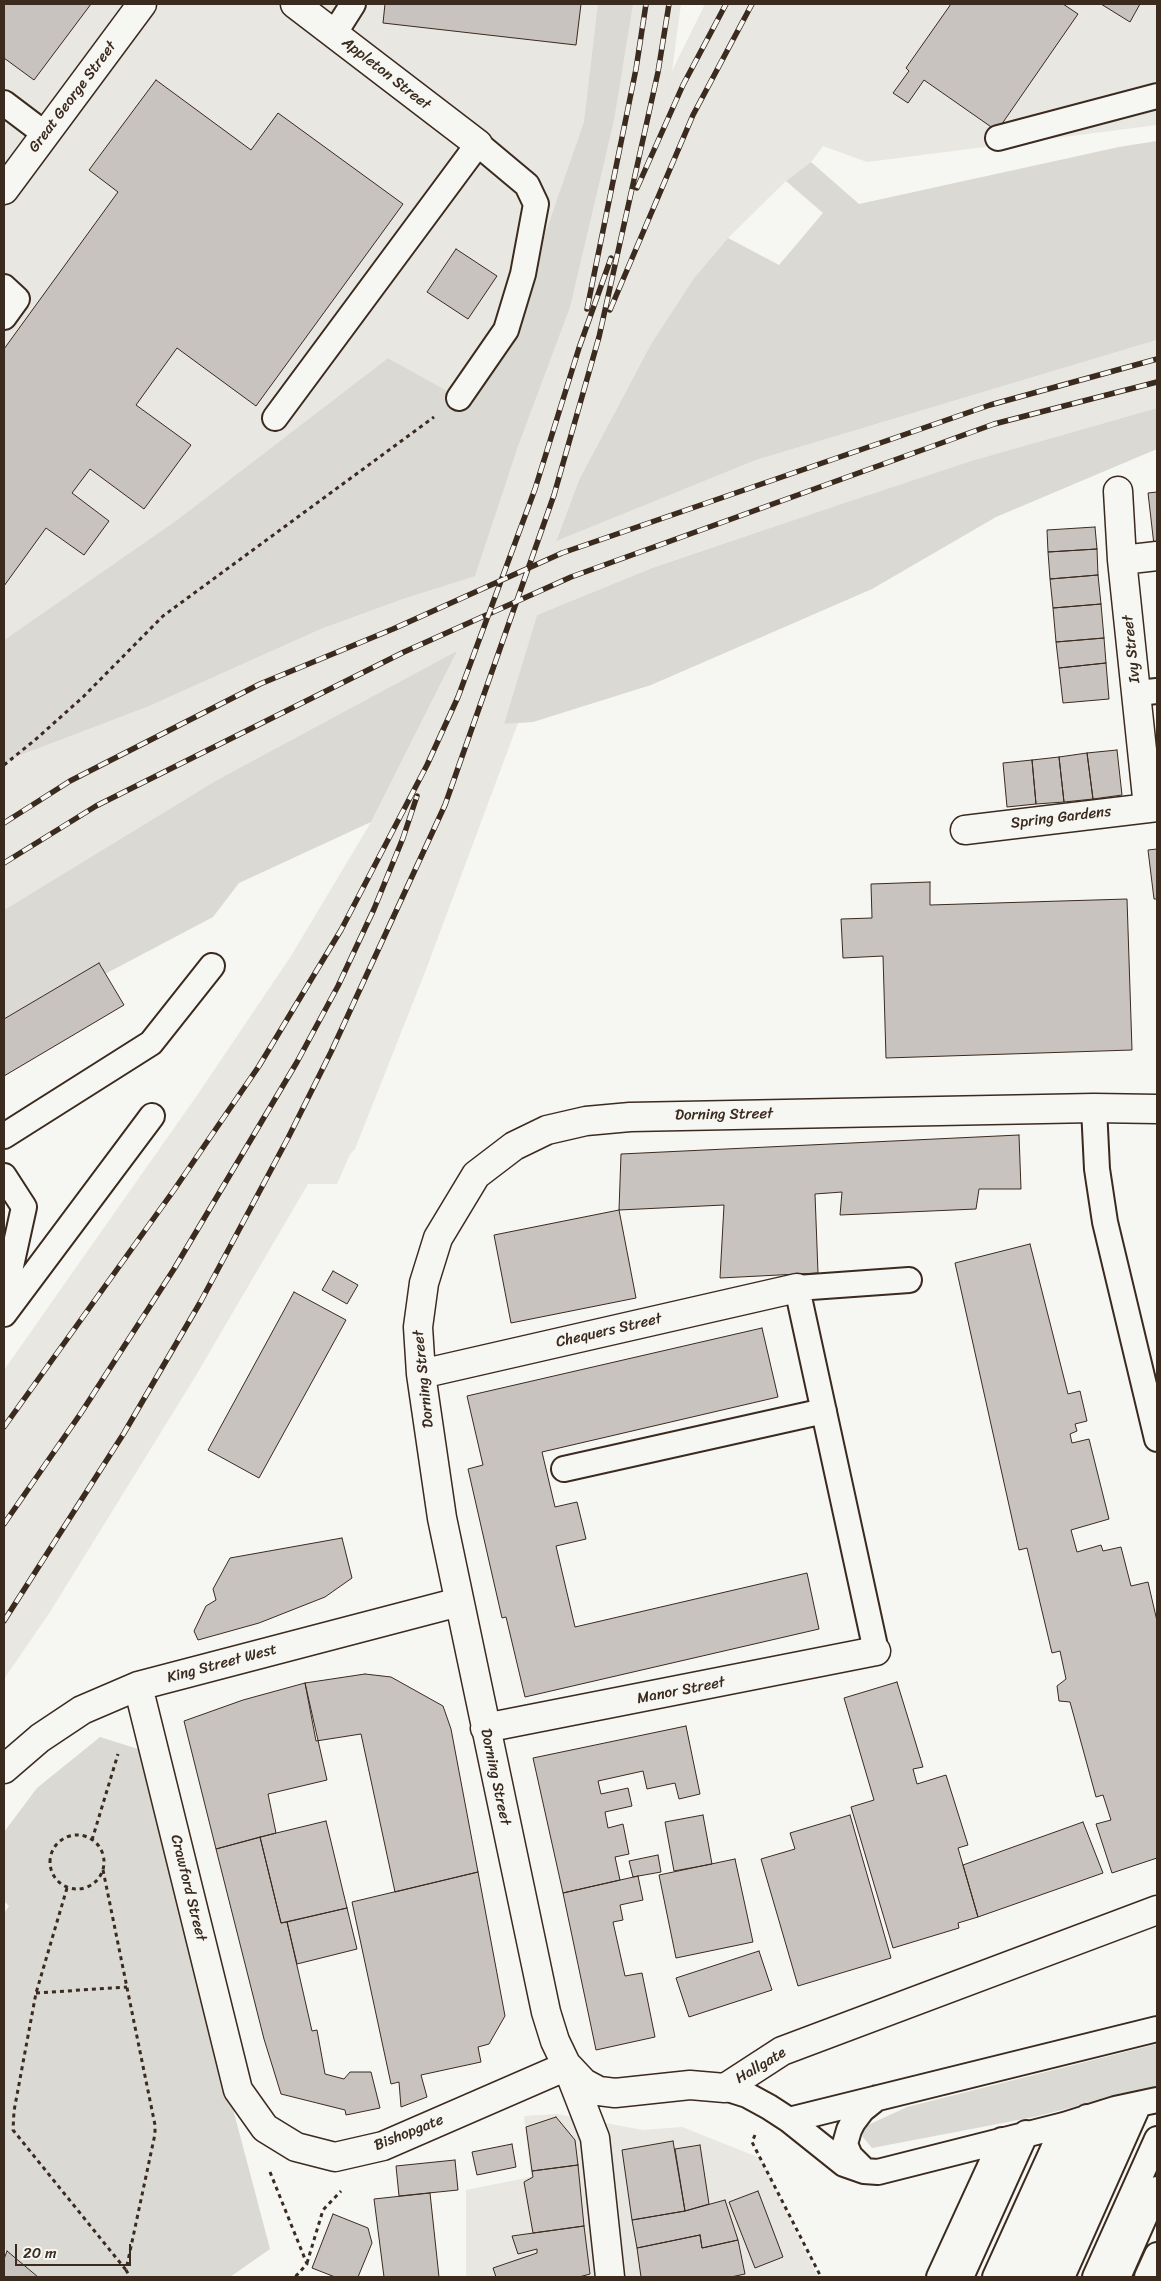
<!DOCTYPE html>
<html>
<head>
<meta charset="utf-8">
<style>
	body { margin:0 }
	#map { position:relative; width:1161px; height:2281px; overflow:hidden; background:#f6f6f2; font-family:Sriracha,sans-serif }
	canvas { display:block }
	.frame { position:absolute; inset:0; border:5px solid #3b2a1e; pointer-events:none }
	.scale { position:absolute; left:15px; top:2244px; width:116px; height:22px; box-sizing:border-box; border:2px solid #3b2a1e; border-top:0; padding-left:6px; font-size:15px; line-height:18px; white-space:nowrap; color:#3b2a1e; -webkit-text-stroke:4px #f6f6f2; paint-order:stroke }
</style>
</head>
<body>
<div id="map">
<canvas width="1161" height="2281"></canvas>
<div class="frame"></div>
<div class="scale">20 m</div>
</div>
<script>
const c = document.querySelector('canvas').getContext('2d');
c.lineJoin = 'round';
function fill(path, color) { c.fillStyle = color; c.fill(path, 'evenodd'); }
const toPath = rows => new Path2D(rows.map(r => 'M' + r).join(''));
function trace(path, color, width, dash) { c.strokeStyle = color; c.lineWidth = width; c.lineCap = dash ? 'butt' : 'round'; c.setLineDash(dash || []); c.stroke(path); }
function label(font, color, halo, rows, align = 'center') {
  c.font = font + ' Sriracha,sans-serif'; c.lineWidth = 4; c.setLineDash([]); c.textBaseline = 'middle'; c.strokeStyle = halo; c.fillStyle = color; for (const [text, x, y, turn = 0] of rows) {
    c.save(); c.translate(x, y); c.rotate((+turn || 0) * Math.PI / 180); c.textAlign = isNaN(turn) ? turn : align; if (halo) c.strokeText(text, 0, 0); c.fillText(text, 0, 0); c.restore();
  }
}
fill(toPath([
	[4,4,681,4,672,71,705,4,1157,4,1157,125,867,162,823,146,811,162,786,181,728,238,694,278,651,344,579,480,556,540,756,460,1157,340,1157,408,971,461,841,504,652,568,537,615,504,724,518,723,427,967,355,1149,350,1154,337,1184,308,1184,195,1377,50,1612,4,1679,4,1370,198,1094,291,956,371,822,456,652,217,780,4,910,4,764,18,756,147,707,321,629,403,599,475,575,472,406,388,358,177,520,4,640],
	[557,2114,643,2130,682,2127,760,2158,818,2277,466,2277,466,2190,531,2177,524,2116]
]), '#e8e7e2');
fill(toPath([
	[598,4,633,4,614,120,570,307,518,446,475,576,403,599,321,629,147,707,18,756,4,764,4,640,177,520,388,358,472,405,509,338,584,122],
	[1157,141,1157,340,756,460,556,541,579,480,651,344,694,278,728,238,779,265,823,213,786,181,811,162,859,204,1119,147],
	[1157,408,1157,449,996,517,872,589,651,685,533,722,504,724,537,615,652,568,841,504,971,461],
	[457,651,371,822,239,883,213,917,105,974,99,963,4,1019,4,910,217,780],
	[100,1737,138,1749,270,2249,230,2277,38,2277,4,2249,4,1913,9,1906,4,1901,4,1832,37,1788],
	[1157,2044,1157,2086,1034,2117,872,2148,862,2136,866,2126,907,2107]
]), '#dad9d3');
const building = toPath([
	[4,4,91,4,34,80,4,58,4,4],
	[385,4,581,4,576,45,383,23,385,4],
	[951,4,1063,4,1078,14,997,131,924,80,908,103,893,93,909,71,906,68,951,4],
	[1101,4,1140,4,1130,22,1101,4],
	[156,80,251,150,278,113,403,204,256,406,177,348,136,405,191,445,144,509,90,469,72,493,109,521,84,555,46,528,4,586,4,349,118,192,89,170,156,80],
	[456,249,497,276,468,319,427,292,456,249],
	[1157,492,1157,545,1154,545,1148,493,1157,492],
	[1095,527,1097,549,1048,552,1047,530,1095,527],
	[1097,549,1098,575,1050,579,1048,552,1097,549],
	[1098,575,1101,604,1053,608,1050,579,1098,575],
	[1101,604,1104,638,1056,642,1053,608,1101,604],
	[1104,638,1106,663,1059,668,1056,642,1104,638],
	[1106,663,1109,699,1063,703,1059,668,1106,663],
	[1117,750,1122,795,1093,799,1087,753,1117,750],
	[1087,753,1093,799,1064,802,1059,757,1087,753],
	[1059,757,1064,802,1036,804,1032,760,1059,757],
	[1032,760,1036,804,1007,807,1003,763,1032,760],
	[1157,849,1157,899,1154,899,1148,850,1157,849],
	[930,882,930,905,1127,899,1132,1050,886,1058,883,956,843,958,841,919,872,918,871,884,930,882],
	[99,963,124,1005,4,1076,4,1019,99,963],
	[1019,1135,1021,1189,979,1189,976,1209,840,1215,842,1192,815,1194,818,1273,720,1278,724,1205,619,1210,621,1154,1019,1135],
	[619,1210,636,1298,511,1323,494,1235,619,1210],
	[1030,1244,1068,1394,1080,1391,1087,1421,1075,1424,1077,1431,1070,1434,1072,1443,1089,1439,1109,1519,1071,1530,1077,1552,1101,1545,1103,1551,1121,1547,1131,1586,1148,1582,1157,1621,1157,1858,1112,1873,1096,1824,1111,1820,1103,1795,1096,1797,1070,1702,1059,1701,1057,1686,1066,1679,1060,1651,1052,1653,1027,1548,1019,1550,955,1263,1030,1244],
	[333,1271,358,1285,347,1304,322,1290,333,1271],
	[294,1292,346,1320,259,1478,208,1450,294,1292],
	[762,1328,778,1397,542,1452,555,1507,577,1502,586,1539,556,1546,575,1627,807,1573,819,1629,525,1697,506,1617,502,1618,468,1469,483,1465,467,1396,762,1328],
	[342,1538,352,1578,325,1597,259,1623,198,1640,194,1631,206,1606,216,1600,213,1589,230,1558,342,1538],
	[365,1674,391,1677,443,1706,451,1729,478,1872,395,1892,361,1734,316,1741,305,1683,365,1674],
	[897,1682,923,1767,913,1769,917,1784,946,1775,968,1845,958,1848,978,1917,958,1923,959,1928,893,1948,851,1807,874,1800,844,1698,897,1682],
	[305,1683,327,1780,268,1794,276,1833,216,1849,184,1721,243,1700,305,1683],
	[686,1726,700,1794,679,1799,675,1783,647,1789,643,1771,598,1781,601,1794,628,1788,632,1806,605,1812,608,1828,623,1824,629,1854,615,1857,620,1880,563,1893,533,1758,686,1726],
	[703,1815,712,1864,674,1871,665,1822,703,1815],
	[850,1815,891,1958,798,1986,761,1859,795,1849,790,1833,850,1815],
	[326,1821,347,1908,281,1923,260,1837,326,1821],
	[1083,1822,1103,1873,978,1917,963,1865,1083,1822],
	[260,1837,281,1923,287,1922,312,2031,317,2030,325,2074,344,2079,350,2072,371,2072,380,2108,346,2115,345,2110,281,2094,264,2039,216,1849,260,1837],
	[658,1855,661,1872,633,1877,629,1861,658,1855],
	[735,1859,753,1942,676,1958,659,1875,735,1859],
	[478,1872,505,2016,489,2044,478,2047,481,2062,421,2075,427,2097,401,2107,399,2082,391,2084,352,1902,478,1872],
	[638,1876,643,1900,620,1905,623,1920,613,1922,625,1976,642,1973,655,2037,596,2050,563,1893,638,1876],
	[347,1908,357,1949,297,1964,287,1922,347,1908],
	[759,1951,772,1990,689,2017,676,1978,759,1951],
	[556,2117,575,2140,578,2165,532,2171,526,2127,556,2117],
	[673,2141,685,2211,632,2220,622,2150,673,2141],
	[512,2144,516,2167,477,2175,472,2152,512,2144],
	[700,2145,709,2204,685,2211,675,2149,700,2145],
	[455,2160,458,2190,399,2196,396,2166,455,2160],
	[578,2165,584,2226,533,2233,524,2182,533,2177,532,2171,578,2165],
	[758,2191,783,2257,755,2268,729,2202,758,2191],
	[430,2193,439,2277,448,2277,384,2277,374,2199,430,2193],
	[725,2200,738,2240,702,2248,700,2235,637,2248,632,2220,685,2211,725,2200],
	[333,2214,368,2228,372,2243,358,2277,335,2277,312,2268,333,2214],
	[584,2226,590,2274,579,2277,496,2277,493,2268,537,2253,537,2249,518,2254,512,2236,584,2226],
	[700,2235,702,2248,738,2240,745,2274,731,2277,641,2277,637,2248,700,2235],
	[7,2251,38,2277,4,2277,4,2259,7,2251]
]);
fill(building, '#c8c3be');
trace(building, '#3b2a1e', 1);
const lane = toPath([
	[334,34,353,4],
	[4,103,45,134],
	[998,138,1157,96],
	[4,287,17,299,4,317],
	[275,418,478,144,527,185,536,204,523,274,506,330,459,398],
	[1137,693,1157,691],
	[1094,1108,1097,1169,1105,1222,1157,1439],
	[4,1136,151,1043,212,966],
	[4,1176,24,1207,4,1298],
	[4,1314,152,1116],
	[564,1469,824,1411],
	[876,1651,797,1288,909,1280],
	[725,2088,747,2095,769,2107,789,2120,844,2164,864,2171,878,2172,1064,2125,1115,2109,1157,2100],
	[789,2120,1157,2029],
	[863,2169,850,2156,845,2144,849,2130,853,2122,862,2110,877,2098],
	[939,2277,1002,2140],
	[961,2277,1026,2133],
	[995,2277,1064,2125],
	[1016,2277,1087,2117],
	[1038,2277,1115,2109],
	[1062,2277,1139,2104],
	[1095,2277,1157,2139],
	[1118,2277,1157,2189],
	[1147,2277,1157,2255]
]);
const street = toPath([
	[295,4,478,144],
	[4,190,142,4],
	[1118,491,1122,560,1148,807],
	[1122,560,1157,556],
	[965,830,1157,807],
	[421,1374,797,1288],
	[138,1686,238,2090,265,2128,296,2147,335,2157,383,2146,567,2066],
	[485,1728,876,1651],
	[4,1769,40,1738,82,1710,138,1686,459,1602],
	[568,2066,584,2083,599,2091,615,2093,690,2085,725,2088,782,2051,1157,1910],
	[610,2277,595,2138,567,2066,555,2041,546,2012,442,1518,421,1374,418,1327,424,1283,438,1238,476,1175,514,1146,547,1130,586,1121,630,1117,1094,1108,1157,1109]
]);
trace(lane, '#3b2a1e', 28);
trace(street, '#3b2a1e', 31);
trace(toPath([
	[4,765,35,740,83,697,163,616,434,417],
	'50 1862a27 27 0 1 1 54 0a27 27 0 1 1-54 0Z',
	[92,1840,118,1754],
	[103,1870,155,2125,155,2134,126,2270,130,2277],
	[67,1888,36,1993,14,2111,13,2130,126,2270],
	[36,1993,127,1987],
	[755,2135,752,2142,821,2277],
	[270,2172,307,2264,295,2277],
	[307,2263,323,2210,341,2191]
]), '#3b2a1e', 3, [4, 4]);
trace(lane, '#f6f6f2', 24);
trace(street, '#f6f6f2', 28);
const rail = toPath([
	[637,188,683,85,726,4],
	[587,309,636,69,646,4],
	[610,310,693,115,752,4],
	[4,823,70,781,260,684,393,629,562,553,990,405,1157,359],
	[4,863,96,806,404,652,571,577,994,424,1157,382],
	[4,1427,174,1190,259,1066,341,930,427,765,458,697,535,489,579,348,611,258],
	[4,1524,81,1413,174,1269,297,1062,338,986,374,909,403,838,417,796],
	[4,1621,124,1433,201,1301,288,1138,331,1052,445,805,554,495,599,337,658,72,669,4]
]);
trace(rail, '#3b2a1e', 5.5);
trace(rail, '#f6f6f2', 4, [11]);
label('15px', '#3b2a1e', '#f6f6f2', [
	["Appleton Street",386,74,38],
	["Great George Street",73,97,-53],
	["Ivy Street",1132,649,-96],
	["Spring Gardens",1061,818,-7],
	["Dorning Street",724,1115,-1],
	["Chequers Street",609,1331,-13],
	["Dorning Street",424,1379,-96],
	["King Street West",222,1664,-15],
	["Manor Street",681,1691,-11],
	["Dorning Street",495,1777,78],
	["Crawford Street",188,1888,76],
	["Hallgate",761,2066,-31],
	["Bishopgate",409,2133,-22]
]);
</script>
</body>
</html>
